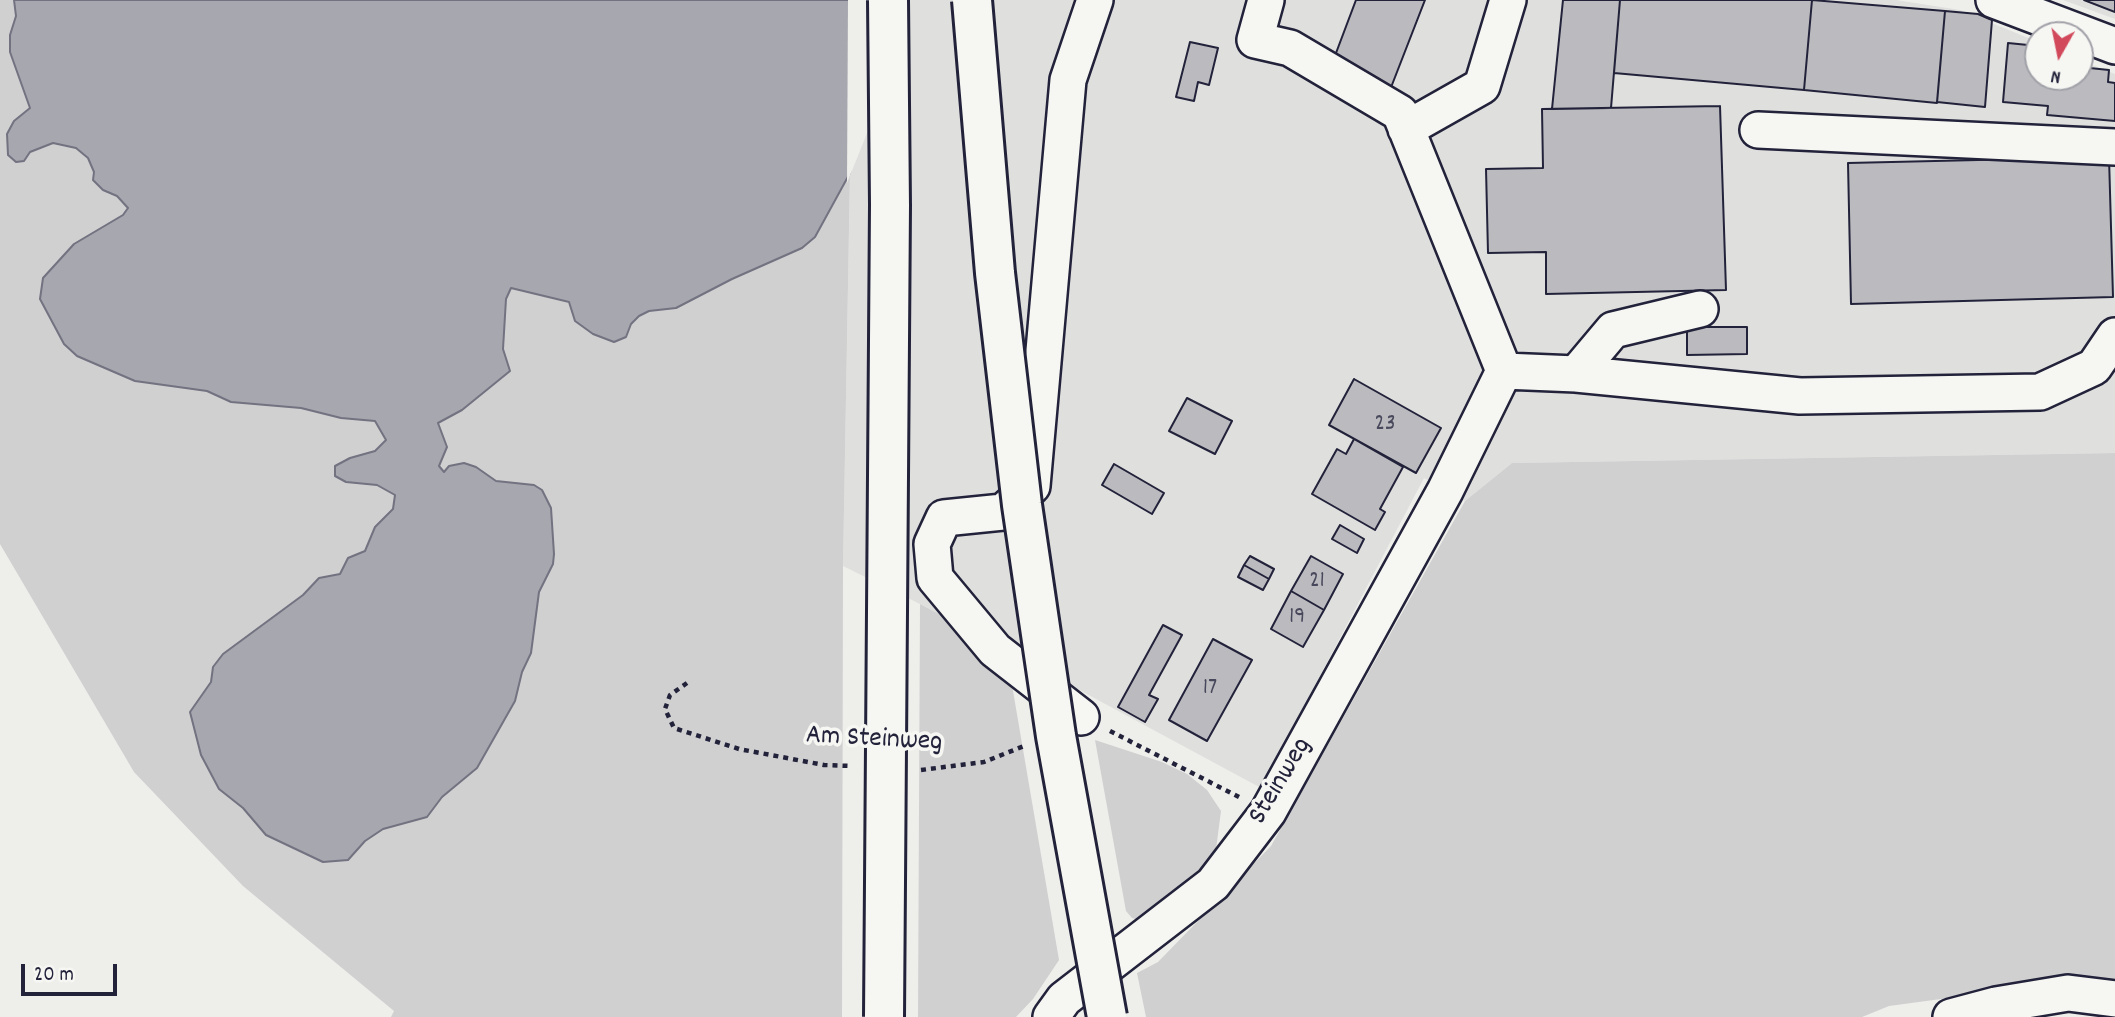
<!DOCTYPE html>
<html>
<head>
<meta charset="utf-8">
<style>
	body { margin:0 }
	#map { position:relative; width:2115px; height:1017px; overflow:hidden; background:#eeeeeb; font-family:Dekko,sans-serif }
	canvas { display:block }
	.north { position:absolute; left:2024px; top:21px; width:70px; height:70px; box-sizing:border-box; background:#f6f6f2; border:2px solid #a1a1a9; border-radius:50%; rotate:189deg; font-size:19px; font-weight:700; line-height:28px; text-align:center; color:#22223b }
	.north::after { content:''; display:block; margin:auto; width:24px; height:32px; background:#d1495b; clip-path:polygon(50% 0,100% 100%,50% 72%,0 100%) }
	.scale { position:absolute; left:21px; top:964px; width:96px; height:32px; box-sizing:border-box; border:4px solid #22223b; border-top:0; padding-left:9px; font-size:21px; line-height:24px; white-space:nowrap; color:#22223b; -webkit-text-stroke:5px #f6f6f2; paint-order:stroke }
</style>
</head>
<body>
<div id="map">
<canvas width="2115" height="1017"></canvas>
<div class="north">N</div>
<div class="scale">20 m</div>
</div>
<script>
const c = document.querySelector('canvas').getContext('2d');
c.lineJoin = 'round';
function fill(path, color) { c.fillStyle = color; c.fill(path, 'evenodd'); }
const toPath = rows => new Path2D(rows.map(r => 'M' + r).join(''));
function trace(path, color, width, dash) { c.strokeStyle = color; c.lineWidth = width; c.lineCap = dash ? 'butt' : 'round'; c.setLineDash(dash || []); c.stroke(path); }
function label(font, color, halo, rows, align = 'center') {
  c.font = font + ' Dekko,sans-serif'; c.lineWidth = 7; c.setLineDash([]); c.textBaseline = 'middle'; c.strokeStyle = halo; c.fillStyle = color; for (const [text, x, y, turn = 0] of rows) {
    c.save(); c.translate(x, y); c.rotate((+turn || 0) * Math.PI / 180); c.textAlign = isNaN(turn) ? turn : align; if (halo) c.strokeText(text, 0, 0); c.fillText(text, 0, 0); c.restore();
  }
}
fill(toPath([
	[871,0,1896,0,1960,10,2038,42,2038,77,2080,77,2080,60,2115,74,2115,453,1512,463,1465,501,1424,478,1261,788,920,604,843,566,850,173],
	[2063,0,2115,0,2115,19]
]), '#dfdfde');
fill(toPath([
	[0,0,14,0,16,16,10,35,10,52,30,108,22,114,30,152,53,143,76,148,88,158,103,190,117,196,128,208,123,215,74,244,43,278,135,381,208,391,231,402,301,408,341,418,375,421,386,439,375,451,350,458,346,482,377,485,396,496,393,509,375,527,365,551,348,558,340,574,319,579,303,595,213,667,211,682,190,712,219,789,243,808,266,835,348,860,365,841,383,829,427,817,442,797,477,768,515,701,522,672,531,653,539,592,553,564,551,508,542,490,534,485,496,481,476,467,444,472,438,466,447,447,438,423,462,410,510,371,503,349,506,299,511,288,569,303,626,337,631,324,639,316,649,311,676,308,732,279,802,248,850,173,843,566,842,1017,391,1017,394,1011,243,886,134,772,0,544],
	[2115,453,2115,984,2067,982,1889,1006,1862,1017,1146,1017,1137,973,1158,962,1271,846,1465,501,1512,463],
	[920,604,1006,650,1059,960,1033,999,1016,1017,918,1017],
	[1095,740,1162,762,1187,774,1207,790,1221,811,1215,857,1198,874,1139,920,1132,918,1126,911]
]), '#d0d0d1');
const water = toPath([
	[14,0,871,0,850,173,815,237,802,248,732,279,676,308,649,311,639,316,631,324,626,337,614,342,593,334,575,321,569,302,511,288,506,299,503,349,510,371,462,410,438,423,447,447,439,466,444,472,449,466,464,463,476,467,496,481,534,485,542,490,551,508,554,554,553,564,539,592,531,653,522,672,515,701,477,768,442,797,427,817,383,829,365,841,348,860,323,862,266,835,243,808,219,789,201,755,190,712,211,682,213,667,223,654,303,595,319,578,340,574,348,558,365,551,375,527,393,509,395,495,377,485,346,482,335,476,335,466,350,458,375,451,386,440,375,421,341,418,301,408,231,402,207,391,135,381,77,356,64,344,40,299,43,278,74,244,123,215,128,208,117,196,103,190,93,180,94,172,88,158,76,148,53,143,30,152,24,161,16,162,8,155,7,134,14,121,30,108,10,52,10,35,16,16,14,0]
]);
fill(water, '#a7a7af');
trace(water, '#727281', 2);
fill(toPath([
	[848,0,874,0,872,121,847,183]
]), '#eeeeeb');
const building = toPath([
	[1356,0,1425,0,1390,90,1330,69,1356,0],
	[1563,0,1620,0,1611,108,1552,109,1563,0],
	[1620,0,1812,0,1804,90,1614,73,1620,0],
	[1812,0,1945,11,1937,103,1804,90,1812,0],
	[2084,0,2115,0,2115,12,2084,0],
	[1945,11,1978,14,1992,20,1985,107,1937,102,1945,11],
	[1190,42,1218,48,1209,85,1198,82,1194,101,1176,97,1190,42],
	[2008,43,2038,46,2038,77,2080,77,2080,67,2109,70,2108,82,2115,83,2115,121,2047,115,2048,106,2003,102,2008,43],
	[1720,106,1726,290,1546,294,1546,252,1488,253,1486,169,1543,168,1542,109,1720,106],
	[2109,157,2113,297,1851,304,1848,163,2109,157],
	[1687,327,1747,327,1747,354,1687,355,1687,327],
	[1354,379,1441,428,1416,473,1329,425,1354,379],
	[1187,398,1232,421,1215,454,1169,431,1187,398],
	[1354,439,1403,467,1380,509,1385,512,1375,530,1312,494,1337,449,1346,454,1354,439],
	[1114,464,1164,493,1152,514,1102,485,1114,464],
	[1340,525,1364,539,1357,553,1332,539,1340,525],
	[1250,556,1274,569,1269,579,1244,565,1250,556],
	[1311,556,1343,574,1324,610,1291,591,1311,556],
	[1244,565,1269,579,1263,590,1238,577,1244,565],
	[1291,591,1324,610,1303,647,1271,629,1291,591],
	[1163,625,1182,635,1149,695,1158,699,1145,722,1118,707,1163,625],
	[1213,639,1252,660,1207,741,1169,720,1213,639]
]);
fill(building, '#bbbbbf');
trace(building, '#22223b', 2);
const minor = toPath([
	[1994,0,2115,46],
	[1406,129,1482,86,1508,0],
	[1758,130,2115,147],
	[1504,371,1576,374,1800,396,2040,392,2094,367,2115,336],
	[1576,374,1613,330,1700,309],
	[1081,717,995,650,935,578,932,544,944,518,1003,512,1032,486,1068,80,1095,0],
	[1051,1017,1064,999,1213,884,1268,812,1445,491,1504,371,1400,113,1290,48,1255,40,1266,0],
	[1951,1017,1996,1005,2068,993,2115,999]
]);
trace(minor, '#22223b', 40);
trace(toPath([
	[687,683,670,695,665,709,674,728,739,749,824,765,852,766],
	[1110,731,1239,797],
	[921,770,984,762,1024,746]
]), '#22223b', 4.5, [5, 5]);
trace(minor, '#f6f6f2', 35);
const highwayBridge = toPath([
	[972,0,995,273,1022,505,1056,736,1107,1017],
	[884,1017,890,205,888,0]
]);
trace(highwayBridge, '#22223b', 44, []);
trace(highwayBridge, '#f6f6f2', 38);
label('24px', '#48485c', null, [
	["23",1385,426],
	["21",1317,583],
	["19",1297,619],
	["17",1210,690]
]);
label('28px', '#22223b', '#f6f6f2', [
	["Am Steinweg",874,741,3],
	["Steinweg",1282,782,-59]
]);
</script>
</body>
</html>
